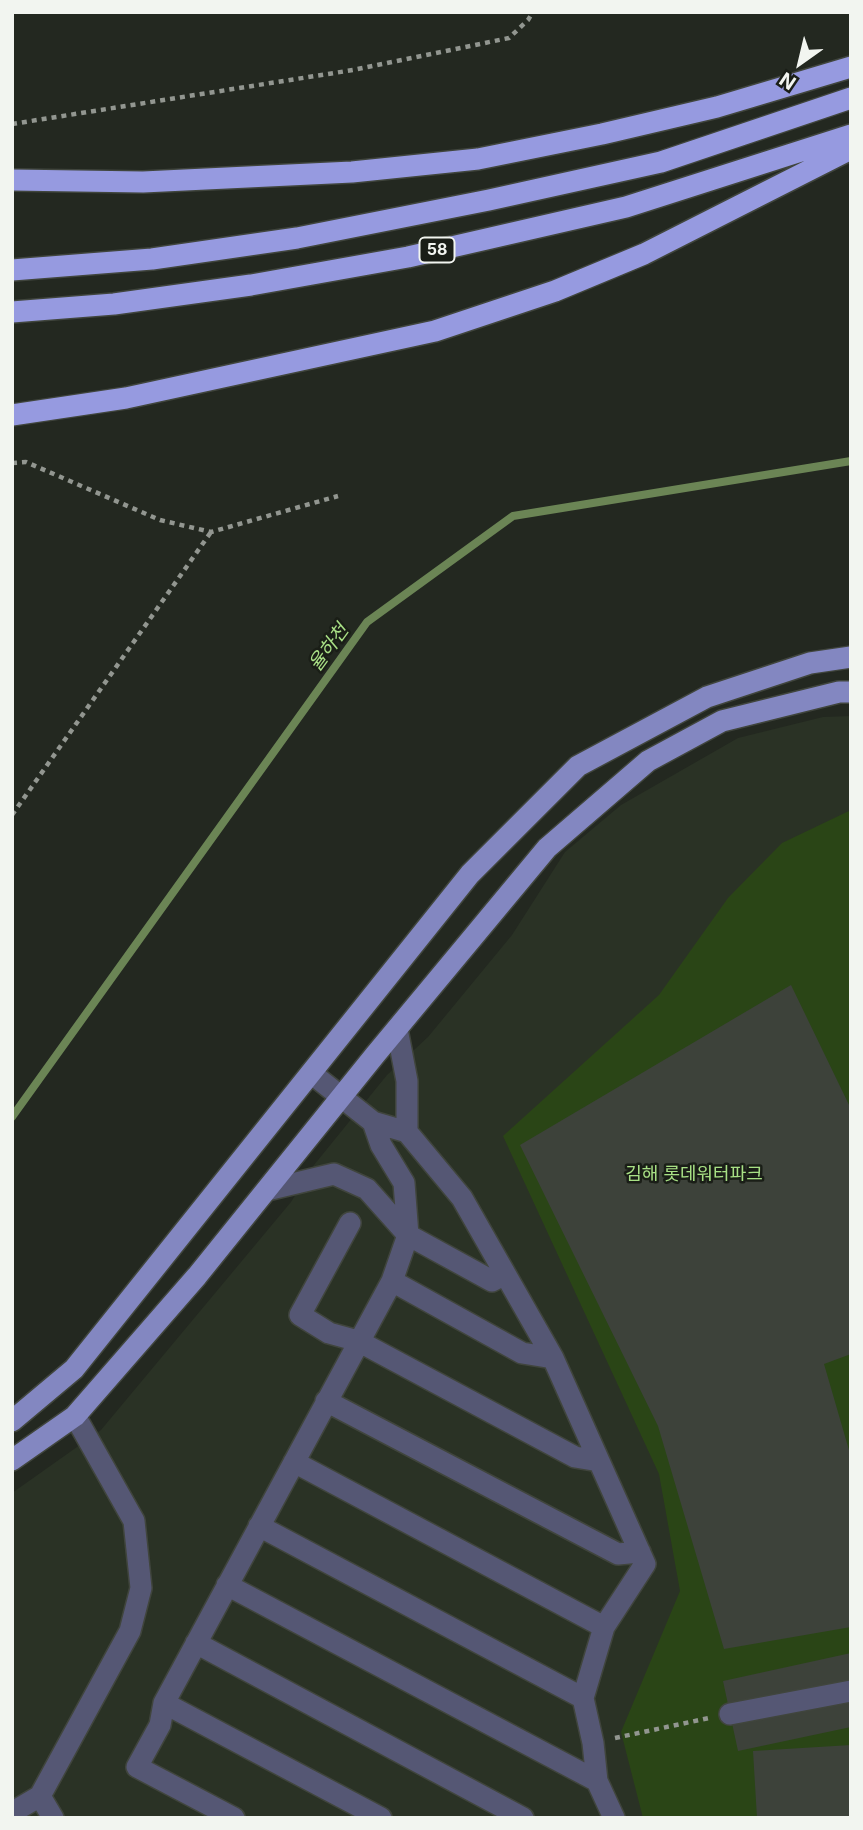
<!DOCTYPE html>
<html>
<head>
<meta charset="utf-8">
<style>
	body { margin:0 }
	#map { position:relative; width:863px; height:1830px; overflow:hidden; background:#232820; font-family:Inter,sans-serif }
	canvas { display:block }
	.frame { position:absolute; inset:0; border:14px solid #f2f5f0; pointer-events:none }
	.north { position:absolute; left:765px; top:28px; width:70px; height:70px; -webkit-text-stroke:5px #1a1e17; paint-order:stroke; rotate:214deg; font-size:19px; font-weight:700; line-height:28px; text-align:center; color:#f2f5f0 }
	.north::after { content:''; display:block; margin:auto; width:24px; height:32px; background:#f2f5f0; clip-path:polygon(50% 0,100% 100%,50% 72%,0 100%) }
</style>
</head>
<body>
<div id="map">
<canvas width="863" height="1830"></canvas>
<div class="frame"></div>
<div class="north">N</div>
</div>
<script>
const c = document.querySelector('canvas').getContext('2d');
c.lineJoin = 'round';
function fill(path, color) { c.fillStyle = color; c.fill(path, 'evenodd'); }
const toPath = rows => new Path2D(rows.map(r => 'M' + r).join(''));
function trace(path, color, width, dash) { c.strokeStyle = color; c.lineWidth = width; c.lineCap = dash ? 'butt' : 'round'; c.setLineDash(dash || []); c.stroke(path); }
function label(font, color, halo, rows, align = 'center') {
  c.font = font + ' Inter,"Noto Sans KR",sans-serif'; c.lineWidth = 5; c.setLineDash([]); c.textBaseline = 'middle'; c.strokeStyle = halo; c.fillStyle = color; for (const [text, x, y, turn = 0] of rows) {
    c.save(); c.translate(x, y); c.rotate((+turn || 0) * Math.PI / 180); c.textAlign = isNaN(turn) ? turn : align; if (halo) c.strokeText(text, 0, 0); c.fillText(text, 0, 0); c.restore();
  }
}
fill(toPath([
	[851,716,851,1818,12,1818,12,1493,101,1430,291,1202,314,1165,387,1075,428,1037,512,935,565,852,621,805,738,738,823,717]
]), '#2a3225');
fill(toPath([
	[851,810,851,1818,643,1818,621,1732,680,1591,659,1474,503,1136,659,995,728,898,782,843]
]), '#2a4516');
trace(toPath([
	[12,1117,367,622,513,516,851,461]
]), '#6b8555', 8);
fill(toPath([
	[791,985,851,1109,851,1354,824,1364,851,1457,851,1627,724,1649,658,1426,520,1145],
	[851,1653,851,1727,738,1751,723,1681],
	[851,1745,851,1818,757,1818,753,1751]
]), '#3d423a');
const minor = toPath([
	[397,1029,407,1081,407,1132],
	[311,1073,373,1122,407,1132,462,1198,553,1358,645,1564,604,1627,583,1698,593,1743,597,1781,614,1818],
	[267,1190,334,1174,367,1189,408,1235,492,1281,505,1274],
	[350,1223,300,1315,329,1333,358,1341,575,1457,599,1461],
	[392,1281,522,1353,553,1358],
	[326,1401,618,1554,640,1552],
	[294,1462,604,1627],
	[259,1526,583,1698],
	[227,1585,597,1781],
	[196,1643,523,1818],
	[164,1703,381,1818],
	[730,1714,851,1691],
	[40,1796,53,1818],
	[13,1818,18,1809,40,1796,130,1631,141,1588,134,1521,75,1416],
	[234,1818,137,1767,160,1725,164,1703,392,1281,408,1235,404,1183,381,1145,373,1122]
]);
const major = toPath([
	[12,1421,74,1369,470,874,578,766,707,697,810,663,851,657],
	[12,1460,75,1416,197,1276,375,1055,547,848,648,761,722,721,839,692,851,692]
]);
const highway = toPath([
	[12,180,143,182,352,172,478,159,602,134,717,107,851,67],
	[12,270,152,259,297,238,489,200,661,162,851,98],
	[12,312,114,304,251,285,408,257,626,207,851,135],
	[12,415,126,398,435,331,555,291,644,254,851,149]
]);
trace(minor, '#40453d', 24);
trace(major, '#40453d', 24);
trace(highway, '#40453d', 24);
trace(toPath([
	[12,124,353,70,509,38,528,20,533,12],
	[12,463,26,462,160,520,211,532,338,496],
	[12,815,211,532],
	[615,1738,709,1718]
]), '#929690', 4.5, [5, 5]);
trace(minor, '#555774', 21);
trace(major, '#8387c1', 21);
trace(highway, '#969ae0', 21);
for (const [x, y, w] of [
	[437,250,35]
]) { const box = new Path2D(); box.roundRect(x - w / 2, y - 12.5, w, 25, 5); c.fillStyle = '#1a1e17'; c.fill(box); trace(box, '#f2f5f0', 2); }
label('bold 16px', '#f2f5f0', null, [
	["58",437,250]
]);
label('18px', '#a8e085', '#1a1e17', [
	["김해 롯데워터파크",694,1175]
]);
label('italic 19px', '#a9e086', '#1a1e17', [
	["율하천",329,648,-54]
]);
</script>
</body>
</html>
